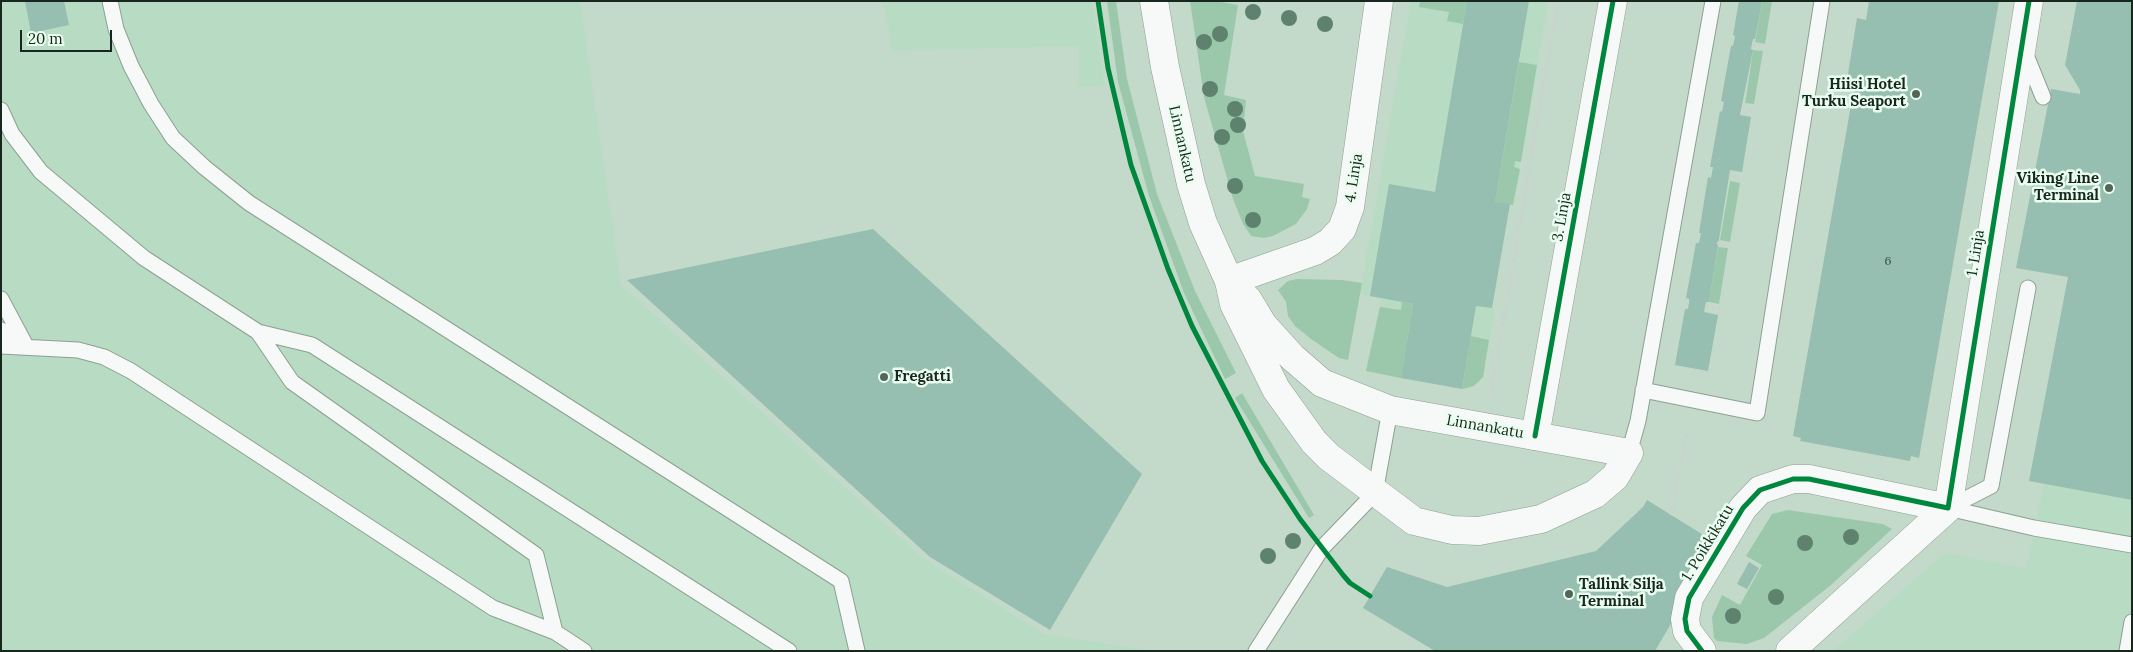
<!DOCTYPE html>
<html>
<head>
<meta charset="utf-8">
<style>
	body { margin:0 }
	#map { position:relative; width:2133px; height:652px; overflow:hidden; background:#c3daca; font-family:Lora,serif }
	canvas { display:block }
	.frame { position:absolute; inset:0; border:2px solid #17271d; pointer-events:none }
	.scale { position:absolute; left:20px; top:30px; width:92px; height:22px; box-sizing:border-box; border:2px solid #17271d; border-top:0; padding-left:6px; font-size:15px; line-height:18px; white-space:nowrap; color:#17271d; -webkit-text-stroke:4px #eafef0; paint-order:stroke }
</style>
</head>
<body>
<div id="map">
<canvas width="2133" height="652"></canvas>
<div class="frame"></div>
<div class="scale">20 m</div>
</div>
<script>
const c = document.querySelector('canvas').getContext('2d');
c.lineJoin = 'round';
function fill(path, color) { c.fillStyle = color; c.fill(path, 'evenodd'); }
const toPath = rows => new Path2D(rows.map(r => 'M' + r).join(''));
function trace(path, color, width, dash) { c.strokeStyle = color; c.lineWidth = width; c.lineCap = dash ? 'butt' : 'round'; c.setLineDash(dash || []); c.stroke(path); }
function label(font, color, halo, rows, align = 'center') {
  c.font = font + ' Lora,serif'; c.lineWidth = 5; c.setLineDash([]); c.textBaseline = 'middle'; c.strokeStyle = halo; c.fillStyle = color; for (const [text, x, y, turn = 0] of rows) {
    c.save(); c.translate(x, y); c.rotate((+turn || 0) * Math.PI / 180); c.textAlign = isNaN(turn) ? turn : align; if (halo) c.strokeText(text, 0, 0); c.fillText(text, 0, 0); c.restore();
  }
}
fill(toPath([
	[1,1,580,1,621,285,924,559,1044,634,1152,651,1,651],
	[882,1,1092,1,1105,86,1079,87,1079,46,891,51,888,22],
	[1411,1,1548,1,1513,205,1510,204,1492,308,1495,309,1483,377,1479,382,1468,388,1396,378,1366,371,1381,298,1360,294],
	[2044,484,2132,500,2132,651,1833,651,1945,553,2026,568]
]), '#b7dcc3');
fill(toPath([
	[1107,1,1116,1,1127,79,1157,194,1195,291,1236,373,1225,379,1184,293,1149,196,1118,82],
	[1190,1,1216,1,1238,5,1224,95,1246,100,1243,131,1255,176,1304,184,1302,197,1310,199,1307,209,1296,224,1273,236,1264,238,1251,236,1243,224,1233,199,1204,97],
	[1420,1,1467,1,1463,24,1447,21,1449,12,1419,7],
	[1762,1,1772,1,1765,44,1755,42],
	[1753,50,1763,51,1754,104,1746,103,1745,105],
	[1519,62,1537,65,1521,162,1515,161,1514,167,1520,169,1513,205,1495,202],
	[1730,181,1740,183,1730,242,1720,240],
	[1718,247,1728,248,1719,304,1709,302],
	[1297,279,1342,280,1362,283,1348,360,1339,358,1311,339,1295,326,1288,316,1286,302,1278,290,1288,281],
	[1402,302,1413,304,1401,378,1366,371,1380,307,1401,310],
	[1471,336,1489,340,1483,377,1474,386,1462,389],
	[1242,393,1314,515,1309,518,1235,398],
	[1788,510,1883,524,1892,529,1831,585,1764,638,1747,644,1717,641,1714,638,1712,617,1722,595,1740,605,1762,565,1746,556,1772,514]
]), '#9bc8ab');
fill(toPath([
	[25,1,64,1,69,25,31,33],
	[1467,1,1529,1,1495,202,1510,204,1492,308,1476,306,1462,389,1401,378,1413,304,1370,296,1389,184,1435,192],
	[1739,1,1762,1,1755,39,1753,39,1751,49,1753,50,1740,115,1751,117,1742,172,1730,170,1709,302,1706,302,1704,312,1718,315,1708,371,1675,365,1685,309,1688,309,1689,303,1689,299,1686,298,1696,243,1699,243,1701,233,1699,233,1708,177,1711,178,1713,167,1710,167,1720,111,1722,112,1724,102,1721,101,1731,46,1733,46,1735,36,1733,35],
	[1869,1,1999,1,1919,458,1911,456,1910,461,1800,441,1801,438,1793,436,1854,88,1846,86,1857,18,1866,20],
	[2077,1,2132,1,2132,500,2029,481,2068,277,2016,268,2051,89,2080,94,2080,90,2065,65],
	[873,229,1142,474,1050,630,930,557,627,280],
	[1647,500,1718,544,1655,651,1435,651,1363,608,1387,567,1447,587,1596,551,1643,507],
	[1749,562,1759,568,1747,589,1737,584]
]), '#96beb1');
const service = toPath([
	[110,1,116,29,131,66,151,104,173,138,204,167,249,203,841,581,857,651],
	[2024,50,2043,97],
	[1,110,12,134,41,172,144,258,258,332,312,345,789,651],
	[1,299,26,346],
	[1,330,24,345],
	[258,332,292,382,536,555,555,632],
	[1,346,78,350,104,357,131,371,493,608,555,632,584,651],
	[1643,390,1757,413,1822,1],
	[1629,453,1638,421,1713,1],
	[1948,508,1991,486,2028,288],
	[1948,508,2034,528,2132,545],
	[1256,651,1322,548,1375,493,1390,410],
	[2127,651,2132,622]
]);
const minor = toPath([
	[1229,281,1315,251,1330,242,1342,229,1350,207,1379,1],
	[1535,436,1613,1],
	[1948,508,2029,1],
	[1702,651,1687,631,1685,619,1689,598,1743,508,1760,490,1793,479,1809,479,1948,508],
	[1790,651,1948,508]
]);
const primary = toPath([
	[1154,1,1165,67,1191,184,1203,223,1229,281,1234,304,1276,389,1314,442,1329,457,1414,521,1452,530,1479,531,1541,519,1595,494,1615,477,1629,453,1390,410,1322,383,1292,357,1263,325,1248,300,1229,281]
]);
trace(service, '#8d9f93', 17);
trace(minor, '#8d9f93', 29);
trace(primary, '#8d9f93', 29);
trace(toPath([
	[1752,44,1767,47],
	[1742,109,1756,111],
	[1729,175,1744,178],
	[1717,243,1732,246],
	[1705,306,1726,310],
	[1490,397,1558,1],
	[1671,515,1687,434]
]), '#cbd2cd', 3, [4, 2.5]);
trace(service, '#f6f9f7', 15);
trace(minor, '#f6f9f7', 28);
trace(primary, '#f6f9f7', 28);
trace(toPath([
	[1098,1,1108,68,1131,165,1168,269,1192,326,1262,461,1300,519,1343,575,1350,583,1370,596],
	[1535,436,1613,1],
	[1702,651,1687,631,1685,619,1689,598,1743,508,1760,490,1793,479,1809,479,1948,508,2029,1]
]), '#00873e', 5);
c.fillStyle = '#5e826d';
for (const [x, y] of [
	[1253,12],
	[1289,18],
	[1325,24],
	[1220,34],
	[1204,42],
	[1210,89],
	[1235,109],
	[1238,125],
	[1222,137],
	[1235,186],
	[1253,220],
	[1851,537],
	[1293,541],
	[1805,543],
	[1268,556],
	[1776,597],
	[1733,616]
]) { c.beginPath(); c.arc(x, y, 8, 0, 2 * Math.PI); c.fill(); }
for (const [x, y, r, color] of [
	[1916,94,5,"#53665a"],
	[2109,188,5,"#53665a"],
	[884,377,5,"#53665a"],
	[1569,594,5,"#53665a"]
]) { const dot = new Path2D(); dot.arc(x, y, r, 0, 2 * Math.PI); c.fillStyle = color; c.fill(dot); trace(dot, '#eafef0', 2); }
label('12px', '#374d42', null, [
	["6",1888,262]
]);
label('bold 15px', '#17271d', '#eafef0', [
	["Hiisi Hotel",1906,85],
	["Turku Seaport",1906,102],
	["Viking Line",2099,179],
	["Terminal",2099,196],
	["Fregatti",894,377,"left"],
	["Tallink Silja",1579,585,"left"],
	["Terminal",1579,602,"left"]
], 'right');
label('15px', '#17271d', '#eafef0', [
	["Linnankatu",1182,144,77],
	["4. Linja",1354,178,-81],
	["3. Linja",1562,217,-80],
	["1. Linja",1976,253,-81],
	["Linnankatu",1485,427,10],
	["1. Poikkikatu",1708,543,-59]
]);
</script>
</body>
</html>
